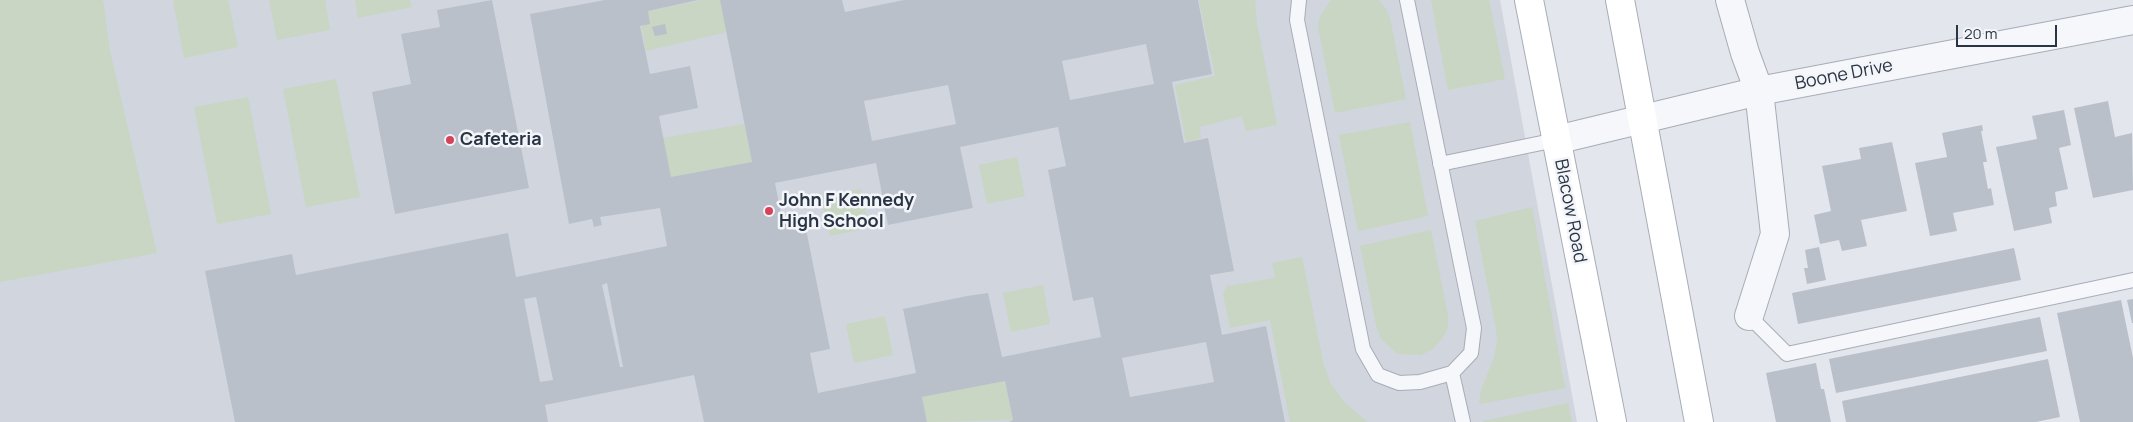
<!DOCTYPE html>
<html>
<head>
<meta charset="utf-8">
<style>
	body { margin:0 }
	#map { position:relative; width:2133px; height:422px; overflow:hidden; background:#e3e6ec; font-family:Manrope,sans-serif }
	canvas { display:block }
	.scale { position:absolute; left:1956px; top:25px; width:101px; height:22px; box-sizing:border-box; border:2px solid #293445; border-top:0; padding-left:6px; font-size:15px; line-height:18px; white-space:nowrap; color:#293445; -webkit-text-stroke:4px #f3f5f9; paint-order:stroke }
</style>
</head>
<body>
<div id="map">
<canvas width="2133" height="422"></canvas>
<div class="scale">20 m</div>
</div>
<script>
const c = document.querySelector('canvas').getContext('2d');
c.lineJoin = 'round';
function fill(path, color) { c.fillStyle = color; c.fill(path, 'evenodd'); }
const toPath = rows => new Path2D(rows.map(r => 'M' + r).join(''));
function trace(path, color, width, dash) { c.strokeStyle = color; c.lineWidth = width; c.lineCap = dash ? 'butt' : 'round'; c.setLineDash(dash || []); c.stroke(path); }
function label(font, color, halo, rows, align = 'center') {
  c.font = font + ' Manrope,sans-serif'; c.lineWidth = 5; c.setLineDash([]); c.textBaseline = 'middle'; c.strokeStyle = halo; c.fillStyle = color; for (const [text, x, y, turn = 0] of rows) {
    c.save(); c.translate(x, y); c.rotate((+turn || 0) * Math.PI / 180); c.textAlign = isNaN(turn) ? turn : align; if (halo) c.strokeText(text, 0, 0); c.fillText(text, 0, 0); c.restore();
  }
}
fill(toPath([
	[0,0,1500,0,1577,422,0,422]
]), '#d1d5de');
fill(toPath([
	[0,0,103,0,110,51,157,253,0,282],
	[173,0,228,0,238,47,184,58],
	[269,0,325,0,330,30,277,40],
	[355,0,410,0,412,7,358,18],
	[703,0,720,0,727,32,646,51,639,13],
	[1199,0,1255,0,1257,23,1277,125,1246,131,1242,116,1200,127,1201,138,1186,142,1175,85,1215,76],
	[1331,0,1379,0,1386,9,1390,18,1406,99,1335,113,1318,27,1320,16],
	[1431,0,1489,0,1505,79,1448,90],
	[336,79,360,197,306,207,283,89],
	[248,97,271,214,217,224,194,107],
	[1410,122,1428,216,1358,231,1339,135],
	[744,124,752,162,671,177,663,138],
	[1017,157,1025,196,987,204,979,165],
	[861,189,869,228,830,236,821,197],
	[1532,207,1565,388,1479,404,1481,390,1494,358,1497,341,1496,329,1475,221],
	[1431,230,1448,316,1448,328,1442,339,1433,349,1421,355,1398,354,1381,339,1376,325,1360,246],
	[1302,257,1324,366,1331,384,1344,402,1368,422,1290,422,1270,320,1230,328,1223,294,1227,286,1275,278,1272,263],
	[1043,285,1050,324,1011,332,1003,293],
	[885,316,893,355,854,363,846,324],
	[1005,381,1013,420,927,422,922,397],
	[1568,403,1572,422,1483,422,1483,421]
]), '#c8d6c3');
fill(toPath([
	[492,0,529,188,395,214,372,92,411,84,401,34,440,27,437,10],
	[605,0,698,0,648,11,650,24,640,26,650,74,690,66,698,108,659,116,671,177,752,162,720,0,842,0,845,12,904,0,1198,0,1212,74,1172,82,1184,143,1208,138,1234,271,1210,275,1222,335,1266,326,1285,422,1009,422,1013,420,1005,381,922,397,927,422,704,422,694,375,545,405,548,422,235,422,205,271,292,254,296,275,508,233,516,277,667,246,660,208,600,217,602,225,594,227,592,219,569,224,530,14],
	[1146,44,1154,84,1070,100,1062,61],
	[948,85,956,124,872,141,864,101],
	[1058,127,1066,166,1048,170,1073,301,1093,297,1101,337,1002,357,988,293,967,296,903,309,916,373,818,393,810,353,830,349,804,219,783,223,775,183,876,163,888,225,973,208,960,147],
	[607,283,623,367,620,367,602,285],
	[536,297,553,380,540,382,524,299],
	[1206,342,1214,382,1130,397,1122,358],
	[665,24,667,34,655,36,652,27],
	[2108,101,2115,137,2132,133,2133,190,2093,198,2074,108],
	[2064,110,2071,145,2059,148,2068,189,2055,192,2057,206,2049,208,2052,223,2014,231,1996,147,2037,139,2032,116],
	[1982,125,1983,131,1981,131,1987,162,1983,162,1988,189,1991,188,1994,205,1953,213,1957,231,1930,236,1915,163,1947,157,1942,133],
	[1892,142,1907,211,1861,220,1867,246,1842,251,1839,240,1820,244,1814,215,1831,211,1822,166,1861,159,1859,148],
	[1819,247,1826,280,1807,284,1804,268,1808,268,1805,250],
	[2014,248,2021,280,1798,324,1792,293],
	[2133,299,2133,323,2132,323,2127,300],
	[2121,300,2133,358,2133,422,2080,422,2057,313],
	[2040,317,2047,351,1836,393,1829,359],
	[2048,359,2060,417,2036,422,1846,422,1842,401],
	[1816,363,1821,389,1824,389,1831,422,1776,422,1766,373]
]), '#bac0ca');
const lane = toPath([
	[1299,0,1297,20,1363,349,1378,375,1399,383,1420,382,1452,373,1471,353,1474,328,1407,0],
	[1440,164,1556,140],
	[1749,316,1787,354,2133,280],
	[1452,373,1463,422]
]);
const street = toPath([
	[1730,0,1745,53,1759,91,1775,234,1749,316],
	[1556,140,1759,91,2133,20]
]);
const secondary = toPath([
	[1529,0,1612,422],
	[1620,0,1699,422]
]);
trace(lane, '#a7adb7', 16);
trace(street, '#a7adb7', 30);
trace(secondary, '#a7adb7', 30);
trace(lane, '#f6f7fa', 14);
trace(street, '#f6f7fa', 28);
trace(secondary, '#fff', 28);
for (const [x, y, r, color] of [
	[450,140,5,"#d6425a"],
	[769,211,5,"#d6425a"]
]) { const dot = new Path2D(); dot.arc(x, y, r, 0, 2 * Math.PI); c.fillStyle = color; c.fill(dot); trace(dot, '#f3f5f9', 2); }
label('18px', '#293445', '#f3f5f9', [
	["Boone Drive",1844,75,-11],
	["Blacow Road",1570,211,79]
]);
label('bold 18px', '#293445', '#f3f5f9', [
	["Cafeteria",460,140],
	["John F Kennedy",779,201],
	["High School",779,222]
], 'left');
</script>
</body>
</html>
